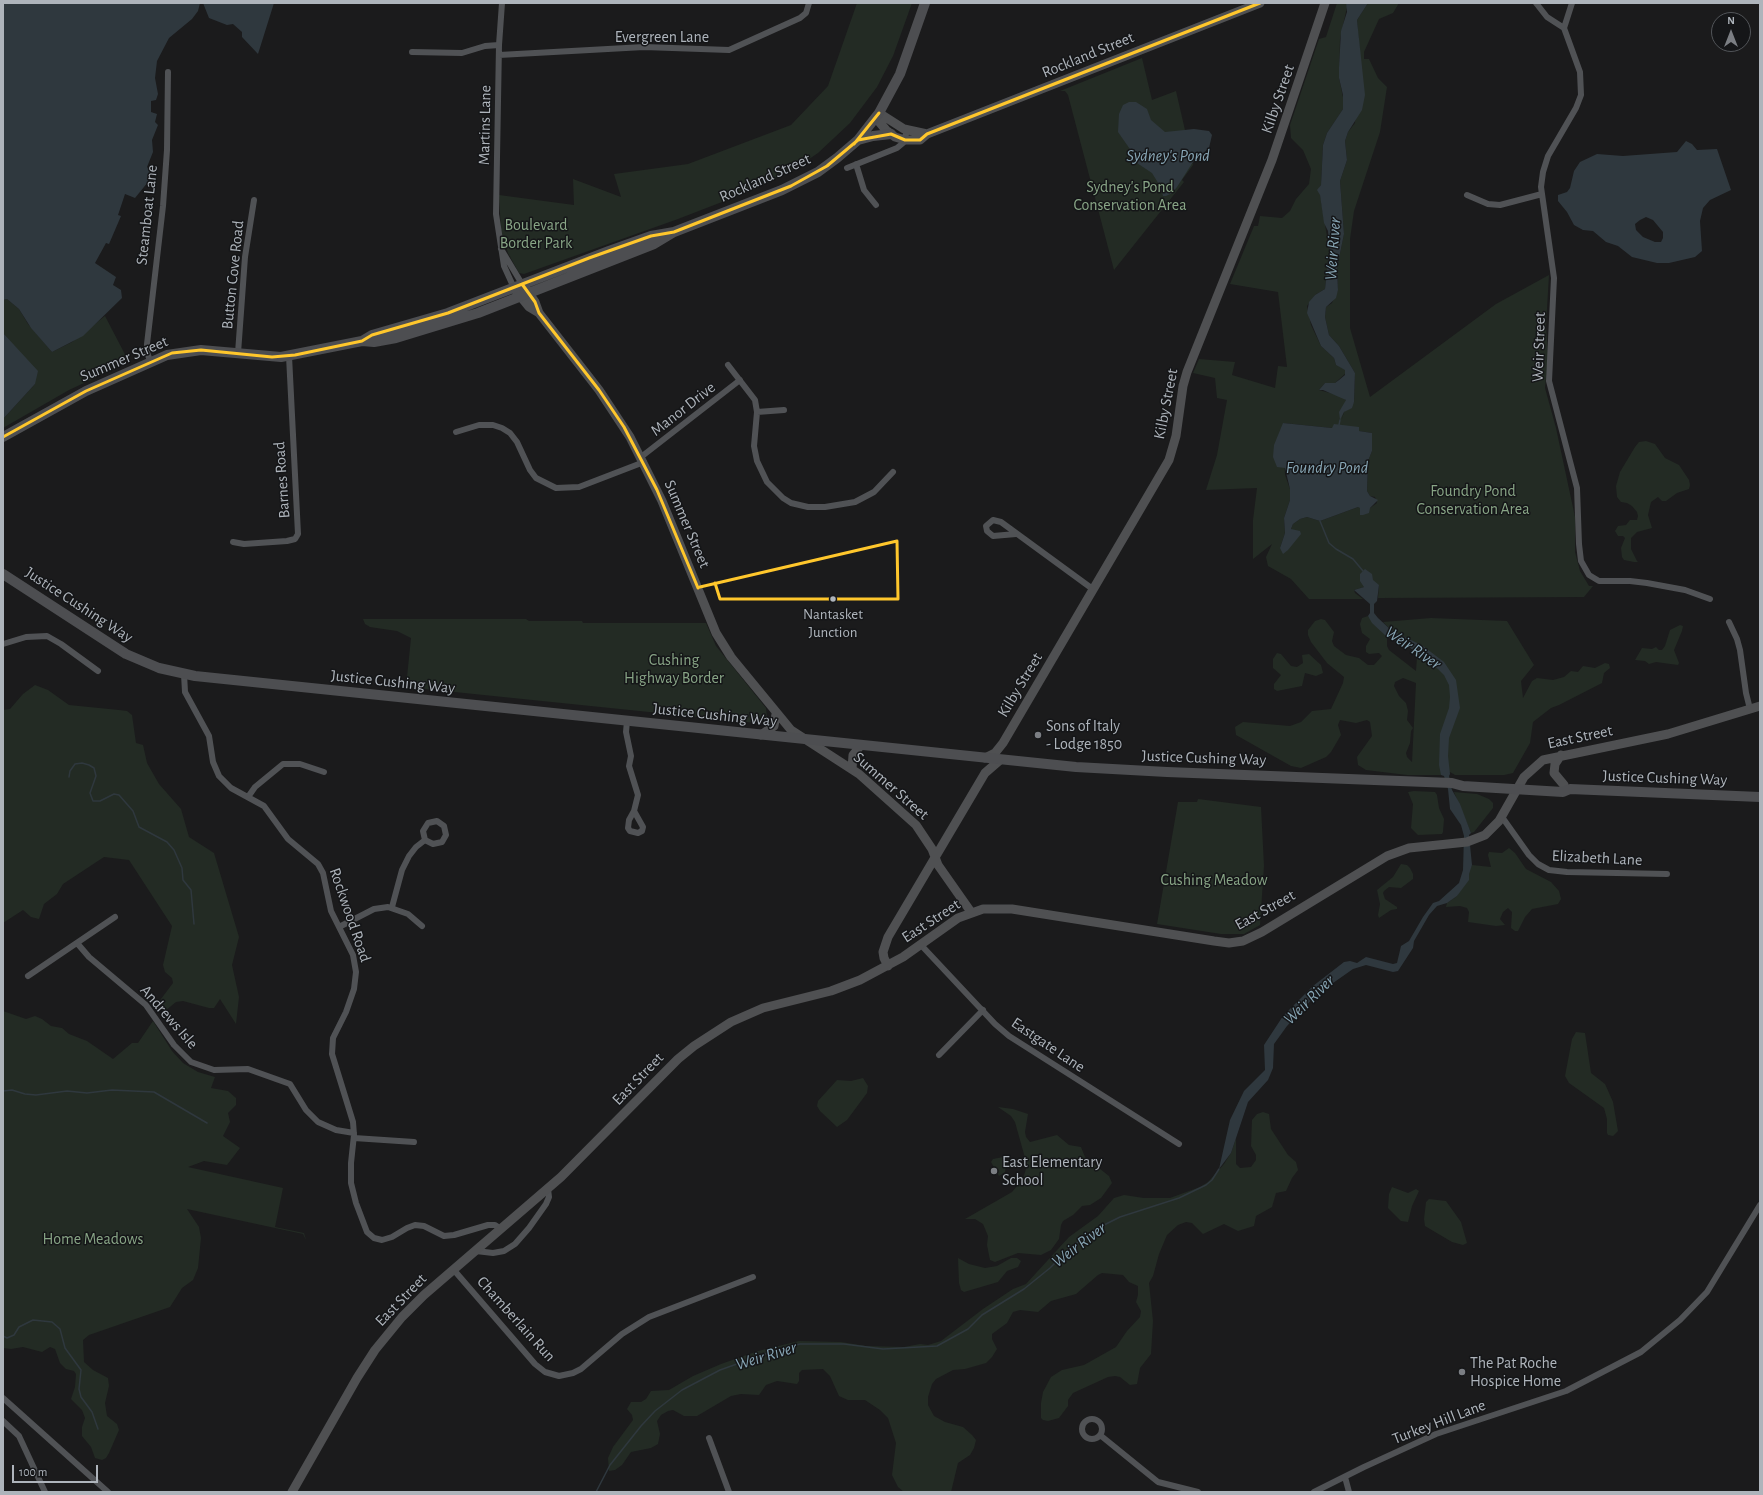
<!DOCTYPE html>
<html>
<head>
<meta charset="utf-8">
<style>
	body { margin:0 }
	#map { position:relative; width:1763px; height:1495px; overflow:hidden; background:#1b1b1c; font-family:"Alegreya Sans",sans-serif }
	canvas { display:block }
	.frame { position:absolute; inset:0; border:4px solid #aeb4bb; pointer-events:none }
	.north { position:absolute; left:1711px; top:12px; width:40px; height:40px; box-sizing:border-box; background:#151618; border:1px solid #525559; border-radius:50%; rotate:0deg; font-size:11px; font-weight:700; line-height:16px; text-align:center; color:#aeb4bb }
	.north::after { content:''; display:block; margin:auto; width:14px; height:18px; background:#7b7e83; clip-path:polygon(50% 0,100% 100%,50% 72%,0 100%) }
	.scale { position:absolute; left:12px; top:1465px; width:86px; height:18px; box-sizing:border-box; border:2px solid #aeb4bb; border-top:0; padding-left:5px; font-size:12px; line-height:14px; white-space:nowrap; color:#aeb4bb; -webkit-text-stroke:3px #151618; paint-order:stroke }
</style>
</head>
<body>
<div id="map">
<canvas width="1763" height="1495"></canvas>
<div class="frame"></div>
<div class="north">N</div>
<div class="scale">100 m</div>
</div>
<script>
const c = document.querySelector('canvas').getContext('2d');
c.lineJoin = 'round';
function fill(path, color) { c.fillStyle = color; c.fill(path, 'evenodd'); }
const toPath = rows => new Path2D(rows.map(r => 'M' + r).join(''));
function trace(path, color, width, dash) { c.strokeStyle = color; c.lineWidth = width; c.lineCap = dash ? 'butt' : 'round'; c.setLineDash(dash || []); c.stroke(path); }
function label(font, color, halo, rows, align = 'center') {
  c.font = font + ' "Alegreya Sans",sans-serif'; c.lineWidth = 3; c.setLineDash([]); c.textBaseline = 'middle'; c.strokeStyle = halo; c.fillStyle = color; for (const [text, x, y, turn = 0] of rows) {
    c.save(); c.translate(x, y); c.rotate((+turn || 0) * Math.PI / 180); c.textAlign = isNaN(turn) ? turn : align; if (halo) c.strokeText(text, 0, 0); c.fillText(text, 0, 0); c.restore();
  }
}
fill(toPath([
	[857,3,912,3,893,56,877,87,850,123,818,153,793,170,753,190,678,219,524,274,519,273,508,253,501,230,499,195,574,205,573,179,621,197,614,174,688,164,791,125,828,86],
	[1337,3,1346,3,1347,7,1340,39,1339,78,1344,102,1343,109,1327,133,1323,145,1321,185,1319,188,1330,255,1328,261,1325,289,1315,295,1307,306,1311,325,1321,346,1334,358,1336,365,1345,369,1346,373,1335,383,1325,383,1319,390,1341,396,1346,400,1342,419,1344,412,1354,402,1355,373,1339,346,1329,335,1325,317,1326,307,1332,303,1338,290,1337,268,1344,234,1340,181,1347,160,1345,141,1348,132,1355,123,1360,55,1357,20,1368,3,1399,3,1393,13,1379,19,1364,52,1364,59,1369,59,1378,78,1387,87,1380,132,1354,211,1350,239,1350,328,1370,397,1496,304,1549,275,1546,326,1548,355,1545,388,1556,428,1575,517,1575,552,1580,571,1589,586,1593,586,1584,597,1378,598,1379,585,1364,587,1354,590,1355,593,1363,599,1309,599,1291,579,1268,566,1266,557,1272,544,1253,559,1253,520,1257,488,1206,490,1217,455,1227,400,1217,398,1215,378,1193,373,1199,359,1235,362,1232,375,1275,388,1278,366,1287,367,1278,292,1230,284,1254,226,1258,226,1260,216,1282,218,1290,211,1296,199,1309,184,1311,169,1303,150,1291,138,1290,125,1319,39,1326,37],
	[1283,423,1332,428,1359,427,1359,431,1372,433,1372,451,1368,461,1367,491,1370,496,1375,497,1377,503,1370,508,1358,507,1320,521,1307,517,1300,519,1293,524,1291,529,1293,531,1280,548,1285,533,1284,518,1290,500,1290,489,1285,475],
	[1142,58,1152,100,1176,91,1193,165,1182,180,1184,182,1114,270,1068,95,1065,91,1060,91],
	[7,299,19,309,28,324,52,352,72,342,105,316,129,362,69,390,3,428,3,419,35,384,3,333,3,300],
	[1646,441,1655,444,1665,458,1679,465,1689,480,1690,485,1689,489,1677,493,1666,501,1662,501,1658,497,1651,502,1648,515,1652,528,1637,532,1631,538,1631,549,1637,561,1638,562,1634,562,1624,560,1622,557,1621,548,1625,538,1623,536,1618,536,1615,531,1618,526,1626,525,1630,520,1637,520,1638,516,1637,512,1632,506,1627,503,1621,502,1617,497,1616,486,1620,472,1635,447,1639,442],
	[1368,616,1387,637,1387,646,1389,650,1416,671,1418,644,1391,630,1383,622,1431,618,1507,621,1534,665,1521,681,1523,698,1532,681,1537,678,1553,680,1564,677,1571,671,1578,672,1583,666,1595,668,1605,663,1609,664,1610,668,1604,673,1602,683,1559,705,1551,708,1533,722,1530,743,1513,773,1504,775,1455,775,1450,772,1441,772,1441,775,1407,775,1366,770,1358,765,1357,757,1372,736,1370,722,1367,720,1356,723,1340,720,1338,725,1341,735,1331,752,1326,757,1301,768,1291,766,1236,735,1235,727,1243,722,1290,726,1301,722,1312,711,1331,709,1343,683,1344,677,1327,663,1311,642,1308,635,1308,630,1315,621,1321,619,1325,620,1334,632,1332,641,1334,646,1346,655,1359,658,1368,665,1374,665,1382,656,1379,653,1369,654,1366,652,1366,646,1370,639,1362,633,1360,624,1362,618],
	[1403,678,1416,683,1412,762,1407,757,1406,753,1410,743,1411,731,1413,728,1407,720,1408,711,1406,703,1399,696,1394,686,1395,682],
	[363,619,526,619,529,621,582,621,583,623,706,623,716,646,766,708,767,717,764,721,756,723,406,687,411,638,397,631,370,627,365,624],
	[1680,625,1683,626,1682,631,1674,650,1679,663,1678,665,1656,662,1649,664,1645,661,1635,660,1642,648,1652,649,1656,647,1659,650,1662,650,1665,646,1670,630],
	[1277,653,1281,654,1291,666,1297,667,1303,663,1302,655,1309,654,1321,665,1323,673,1316,676,1305,673,1302,686,1277,691,1274,689,1274,684,1281,675,1273,668,1273,659],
	[35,685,48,690,69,705,119,710,127,711,132,715,136,743,143,745,147,763,159,784,181,809,189,837,214,853,239,937,232,965,239,997,236,1024,220,999,214,1008,209,1008,183,1001,176,1002,165,1011,161,1007,159,1004,161,999,173,983,172,978,165,972,163,965,172,926,129,860,104,857,63,884,57,894,44,904,39,919,31,917,23,910,3,923,3,710,10,709,23,694],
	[1414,791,1435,792,1437,795,1439,808,1444,819,1443,832,1442,834,1418,835,1411,828,1413,804,1408,792],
	[1454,792,1477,794,1489,799,1493,803,1493,808,1474,832,1471,833],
	[1198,799,1261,807,1264,866,1260,925,1244,934,1221,934,1157,924,1178,802,1197,802],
	[1509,848,1515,853,1526,869,1551,882,1559,891,1561,899,1558,904,1532,909,1525,917,1518,931,1515,931,1511,928,1512,912,1508,908,1503,912,1500,919,1505,925,1496,926,1468,922,1469,912,1467,908,1460,906,1446,907,1447,903,1457,896,1472,865,1491,867,1488,855,1489,852,1502,853],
	[1401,864,1407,865,1410,868,1413,874,1413,879,1401,888,1389,887,1384,891,1383,893,1385,899,1397,907,1397,909,1391,910,1379,918,1378,915,1380,904,1377,890,1393,877],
	[3,1011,26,1019,35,1016,42,1019,51,1026,62,1028,69,1034,87,1041,113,1059,132,1043,138,1043,153,1021,172,1051,183,1063,198,1072,215,1077,211,1088,228,1091,236,1098,236,1105,228,1113,230,1122,223,1136,240,1148,227,1165,204,1161,188,1167,283,1188,275,1227,304,1233,306,1240,303,1234,187,1209,199,1227,201,1238,198,1268,193,1280,182,1288,170,1307,89,1335,83,1340,84,1362,93,1370,108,1378,109,1386,105,1403,107,1416,117,1424,119,1430,109,1453,106,1458,102,1460,95,1458,91,1447,82,1436,82,1427,85,1418,82,1410,71,1399,75,1387,76,1374,74,1371,66,1369,60,1363,55,1349,50,1347,42,1352,23,1347,11,1349,3,1348],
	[1576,1032,1585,1033,1591,1073,1605,1084,1613,1102,1618,1131,1613,1136,1608,1135,1607,1133,1607,1119,1604,1108,1569,1083,1565,1076,1572,1039],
	[863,1078,868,1086,867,1093,847,1120,837,1127,820,1111,817,1106,818,1101,837,1080,851,1081],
	[998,1107,1013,1109,1028,1114,1025,1132,1026,1137,1030,1142,1057,1135,1069,1145,1081,1147,1085,1157,1109,1176,1112,1183,1101,1198,1090,1205,1082,1206,1073,1215,1063,1221,1061,1225,1059,1239,1051,1250,1041,1255,1018,1253,995,1262,990,1260,987,1245,988,1236,983,1224,975,1219,965,1219,1012,1192,1023,1179,1027,1165,1015,1122,1011,1116],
	[1263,1112,1269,1114,1271,1129,1288,1155,1296,1162,1298,1170,1292,1178,1286,1191,1276,1193,1272,1207,1256,1216,1254,1226,1238,1231,1224,1224,1203,1234,1192,1223,1186,1222,1178,1225,1167,1235,1159,1254,1153,1276,1149,1283,1153,1321,1151,1354,1140,1368,1137,1384,1130,1385,1120,1377,1115,1376,1108,1377,1073,1393,1068,1400,1068,1406,1059,1418,1048,1421,1043,1420,1041,1418,1041,1403,1043,1392,1051,1377,1062,1370,1084,1365,1116,1347,1127,1331,1140,1317,1141,1311,1136,1302,1138,1295,1138,1286,1129,1282,1123,1275,1102,1273,1098,1275,1076,1294,1051,1301,1038,1312,1020,1310,1013,1312,1007,1323,992,1334,992,1339,997,1349,992,1357,986,1363,965,1369,953,1370,936,1379,932,1384,928,1397,928,1405,934,1416,945,1422,963,1427,972,1435,976,1440,974,1448,970,1455,958,1463,951,1492,904,1492,898,1487,892,1475,896,1443,888,1418,880,1410,865,1400,848,1400,839,1396,830,1376,823,1369,802,1370,799,1373,799,1381,797,1384,777,1381,766,1385,759,1395,741,1394,731,1396,697,1416,684,1416,673,1410,668,1411,661,1415,657,1421,660,1434,658,1444,651,1448,631,1452,622,1465,615,1470,609,1471,608,1458,613,1447,633,1420,632,1415,627,1409,631,1402,641,1402,646,1399,651,1391,669,1390,693,1376,721,1364,758,1351,799,1341,841,1342,866,1346,904,1347,920,1344,928,1345,941,1341,983,1309,1013,1289,1026,1284,1069,1237,1098,1216,1114,1198,1124,1195,1144,1198,1170,1198,1200,1187,1208,1182,1224,1164,1231,1153,1236,1138,1236,1164,1240,1168,1251,1167,1256,1160,1256,1155,1251,1146,1252,1120,1257,1114],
	[1003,1157,1006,1165,1005,1172,999,1176,991,1162,993,1159],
	[1392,1187,1408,1193,1416,1189,1419,1191,1412,1206,1408,1222,1401,1221,1388,1208,1389,1194],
	[1429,1199,1446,1201,1461,1222,1467,1243,1463,1245,1452,1242,1425,1226,1424,1219,1426,1202],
	[958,1258,969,1264,985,1268,997,1266,1011,1258,1017,1258,1021,1261,1018,1267,1007,1271,998,1282,964,1292,961,1290,959,1283]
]), '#232b24');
fill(toPath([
	[3,3,200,3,198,11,192,19,169,38,157,61,155,78,158,94,156,100,151,101,151,112,157,114,155,122,158,125,152,140,153,152,147,167,151,171,148,182,135,198,125,194,118,215,121,216,109,244,106,243,95,263,116,277,113,285,121,290,122,298,83,336,52,352,31,328,19,309,7,299,3,300],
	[203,3,274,3,258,54,242,37,242,32,233,24,227,25,209,18],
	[1346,3,1368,3,1357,20,1365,95,1362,110,1348,132,1345,141,1347,160,1340,181,1344,234,1337,268,1338,290,1336,298,1326,307,1325,317,1329,335,1339,346,1355,373,1354,402,1352,408,1344,412,1340,420,1339,412,1346,400,1323,390,1319,390,1325,383,1335,383,1339,380,1345,375,1345,370,1336,365,1334,358,1321,346,1307,313,1309,302,1315,295,1325,289,1328,261,1330,255,1328,231,1324,223,1320,195,1317,190,1321,185,1323,145,1327,133,1343,109,1343,95,1339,78,1339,67,1341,31,1347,12],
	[1129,102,1136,102,1147,109,1151,120,1165,132,1194,129,1209,131,1212,135,1209,148,1193,162,1177,187,1172,193,1166,196,1163,196,1160,186,1152,173,1131,159,1132,152,1118,132,1119,114,1123,105],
	[1686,141,1692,144,1697,150,1717,149,1731,190,1710,200,1703,208,1700,221,1702,251,1695,257,1669,263,1657,263,1632,257,1618,246,1606,242,1593,231,1583,230,1574,225,1567,212,1558,201,1558,195,1567,192,1570,188,1574,171,1580,162,1597,154,1623,156,1677,152],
	[1646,217,1653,220,1663,232,1663,238,1661,242,1655,242,1643,237,1636,230,1635,224,1640,220],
	[3,333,38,371,35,384,3,419],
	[1283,423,1332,428,1334,424,1359,427,1359,431,1372,433,1372,451,1368,461,1367,491,1370,496,1378,500,1370,508,1369,513,1363,515,1360,515,1360,508,1358,507,1320,521,1307,517,1300,519,1293,524,1291,529,1300,531,1301,534,1288,550,1283,554,1280,548,1285,533,1284,518,1290,500,1290,489,1285,468,1277,467,1273,457,1274,445],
	[1365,569,1372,574,1373,580,1379,585,1377,601,1374,604,1374,613,1378,618,1391,630,1423,646,1444,662,1456,680,1460,708,1449,738,1448,756,1450,774,1449,776,1452,790,1460,804,1471,833,1469,835,1472,865,1469,874,1469,880,1457,896,1447,903,1437,906,1429,915,1414,941,1413,948,1398,971,1393,972,1366,965,1353,969,1316,995,1287,1026,1274,1044,1273,1068,1268,1080,1248,1102,1231,1153,1219,1169,1230,1120,1244,1091,1265,1070,1264,1045,1283,1016,1313,986,1344,962,1350,961,1357,963,1366,957,1393,964,1397,963,1401,946,1409,941,1423,917,1433,903,1439,901,1459,883,1463,870,1464,836,1461,825,1450,809,1448,789,1444,776,1441,775,1439,765,1440,734,1449,708,1450,697,1449,685,1444,675,1438,669,1409,647,1387,637,1372,623,1368,616,1370,613,1370,604,1354,590,1364,587,1360,581,1360,574]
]), '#2f383e');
trace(toPath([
	[1339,425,1340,420],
	[1320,521,1329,543,1336,549,1353,559,1363,571],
	[69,777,70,771,75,764,82,763,89,765,94,768,96,776,90,793,93,801,100,801,114,794,119,795,133,811,139,827,167,842,174,850,182,868,183,880,191,890,194,924],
	[3,1091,12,1090,25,1094,36,1095,67,1091,87,1093,112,1090,154,1092,207,1123],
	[3,1336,7,1338,14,1335,19,1327,33,1320,52,1322,60,1329,65,1348,81,1370,79,1389,81,1397,92,1412,98,1429],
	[596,1492,610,1465,641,1426,655,1411,682,1390,720,1370,765,1354,800,1344,844,1344,883,1349,937,1346,968,1329,982,1315,1024,1289,1050,1268,1070,1248,1096,1229,1120,1217,1179,1198,1206,1185,1212,1180,1219,1169]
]), '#2f383e', 1.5);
trace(toPath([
	[502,3,499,45,496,214,504,266,514,288],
	[1536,3,1547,17,1564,28],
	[1572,3,1564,28,1580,72,1581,95,1576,108,1548,156,1543,172,1541,187,1554,278,1549,381,1577,488,1579,544,1581,561,1589,575,1599,581,1630,581,1647,583,1685,590,1710,599],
	[412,52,462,53,485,46,499,45],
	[499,55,644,47,729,50,800,18,806,13,809,3],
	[856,164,864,190,876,205],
	[847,168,897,148,903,143,907,131],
	[1467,195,1488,204,1500,205,1542,194],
	[501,249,522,284],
	[238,353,245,257,254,200],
	[150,361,147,352,147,344,163,206,167,150,168,72],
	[728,365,755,400,757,412,754,446,757,461,767,482,783,498,791,503,808,507,825,507,855,502,874,492,893,472],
	[757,412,784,410],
	[456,432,479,425,493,425,502,428,510,433,517,442,530,470,536,478,556,488,579,487,644,462],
	[641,457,740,380],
	[1016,534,993,536,987,531,986,526,993,520,1001,522,1094,590],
	[233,542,244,544,287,541,295,539,298,534,289,356],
	[1729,622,1737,639,1740,650,1746,693,1750,709],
	[3,644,26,637,47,636,61,644,98,671],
	[184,674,185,692,209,736,213,762,219,776,231,788,264,806,288,839,318,864,323,873,331,911,353,955,356,972,354,989,346,1012,333,1038,332,1054,353,1122,354,1135,351,1163,351,1183,356,1203,367,1232,374,1238,382,1240,392,1237,407,1228,415,1225,424,1226,444,1236,454,1235,488,1225,495,1225,501,1229],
	[627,721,626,732,631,756,629,766,638,795,634,811,643,827,642,831,638,833,630,831,628,828,629,820,634,811],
	[248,797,255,787,283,764,300,764,324,772],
	[1502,817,1529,855,1538,864,1549,870,1567,872,1667,874],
	[392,907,402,870,409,856,416,847,425,840,433,844,442,842,446,835,444,826,437,821,428,823,423,831,425,840],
	[339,927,374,909,388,907,408,914,422,926],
	[77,943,89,957,146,1005,174,1045,191,1062,214,1070,248,1069,290,1084,306,1110,318,1122,336,1130,354,1133],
	[921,945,995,1024,1009,1036,1179,1144],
	[28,976,115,917],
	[939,1055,983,1010],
	[354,1138,414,1142],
	[476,1251,493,1253,504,1251,515,1244,529,1228,546,1204,549,1197,548,1189],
	[453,1269,535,1364,545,1372,559,1376,573,1373,581,1369,622,1334,649,1317,753,1277],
	[3,1398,108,1492],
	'1082 1429a10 10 0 1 1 20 0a10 10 0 1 1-20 0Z',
	[3,1421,19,1436,45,1492],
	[1100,1435,1158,1482,1198,1492],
	[709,1438,729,1492],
	[1345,1477,1349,1492],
	[1314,1492,1364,1467,1436,1434,1566,1391,1641,1352,1680,1320,1707,1292,1760,1205]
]), '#505255', 6);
trace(toPath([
	[879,113,904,129,927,134],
	[876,118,886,130,895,137,905,140,920,140,927,134,1260,3],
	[522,284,535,302,539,313,599,390,630,437,662,501,716,633,731,657,791,730,859,774,916,825,932,849,938,865,971,912],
	[516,291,529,307,539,313],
	[761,735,774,726,776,714],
	[1561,755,1555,764,1554,773,1564,785],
	[985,758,995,753,1003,743,1169,460,1176,436,1183,386,1187,372,1272,160,1325,3],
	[852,769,853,755,861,745],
	[888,966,884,958,883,952,888,937,985,773,1000,760],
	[292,1492,357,1378,375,1350,402,1317,424,1295,561,1177,678,1059,694,1046,731,1022,763,1008,831,991,860,980,903,957,958,918,983,909,1012,909,1214,941,1229,943,1243,941,1262,932,1387,856,1409,848,1467,842,1485,835,1499,821,1524,777,1543,760,1668,734,1760,706]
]), '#4f5052', 9);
trace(toPath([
	[858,140,873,136,891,134],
	[362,341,374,342,396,338,478,313,654,244,674,232,782,190,818,172,837,158,858,140,879,113,900,74,925,3],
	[3,437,86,391,167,355,201,350,281,357,362,341,372,335,448,313,609,251,651,236,674,232],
	[3,574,126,654,159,668,195,676,1076,767,1167,772,1452,783,1463,786,1563,792,1570,789,1760,797]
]), '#4d4e51', 10);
trace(toPath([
	[854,144,879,113],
	[522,284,535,302,539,313,599,390,624,427,657,490,698,588],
	[3,437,86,391,172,353,201,350,272,357,295,355,362,341,372,335,448,313,589,258,651,236,674,232,791,186,827,166,858,140,891,134,905,140,920,140,927,134,1260,3],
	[715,583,720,599,898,599,897,541],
	[700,587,897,541]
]), '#ffc72c', 3);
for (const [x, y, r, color] of [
	[833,599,3.5,"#aeb4bb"],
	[1038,735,4,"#7b7e83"],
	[994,1171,4,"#7b7e83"],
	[1462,1372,4,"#7b7e83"]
]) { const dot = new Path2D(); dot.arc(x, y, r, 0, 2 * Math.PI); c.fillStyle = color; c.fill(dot); trace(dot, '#151618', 1.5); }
label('15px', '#aeb4bb', '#151618', [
	["Nantasket",833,614],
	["Junction",833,632]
]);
label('16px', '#aeb4bb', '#151618', [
	["Evergreen Lane",662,37],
	["Rockland Street",1088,55,-22],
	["Kilby Street",1278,99,-71],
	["Martins Lane",485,125,-89],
	["Rockland Street",765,178,-24],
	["Steamboat Lane",147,215,-84],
	["Button Cove Road",233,275,-84],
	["Weir Street",1539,347,-88],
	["Summer Street",124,359,-23],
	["Kilby Street",1166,404,-79],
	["Manor Drive",683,409,-38],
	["Barnes Road",282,480,-94],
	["Summer Street",687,524,67],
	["Justice Cushing Way",79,605,33],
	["Justice Cushing Way",393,682,6],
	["Kilby Street",1020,685,-59],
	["Justice Cushing Way",715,715,6],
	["East Street",1580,737,-12],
	["Justice Cushing Way",1204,758,2],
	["Justice Cushing Way",1665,778,2],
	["Summer Street",891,786,41],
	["Elizabeth Lane",1597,858,3],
	["East Street",1265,910,-29],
	["Rockwood Road",350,915,71],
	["East Street",931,921,-33],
	["Andrews Isle",169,1017,49],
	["Eastgate Lane",1048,1045,34],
	["East Street",638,1079,-46],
	["East Street",401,1300,-46],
	["Chamberlain Run",516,1319,48],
	["Turkey Hill Lane",1439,1422,-21]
]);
label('16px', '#88a586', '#151618', [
	["Sydney's Pond",1130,187],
	["Conservation Area",1130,205],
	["Boulevard",536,225],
	["Border Park",536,243],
	["Foundry Pond",1473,491],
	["Conservation Area",1473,509],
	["Cushing",674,660],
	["Highway Border",674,678],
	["Cushing Meadow",1214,880],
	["Home Meadows",93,1239]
]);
label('16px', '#aeb4bb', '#151618', [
	["Sons of Italy",1046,726],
	["- Lodge 1850",1046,744],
	["East Elementary",1002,1162],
	["School",1002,1180],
	["The Pat Roche",1470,1363],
	["Hospice Home",1470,1381]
], 'left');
label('italic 17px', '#87a5b4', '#151618', [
	["Sydney's Pond",1168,156],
	["Weir River",1333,249,-86],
	["Foundry Pond",1327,468],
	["Weir River",1413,648,34],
	["Weir River",1309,1000,-44],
	["Weir River",1079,1245,-37],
	["Weir River",766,1356,-17]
]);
</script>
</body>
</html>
